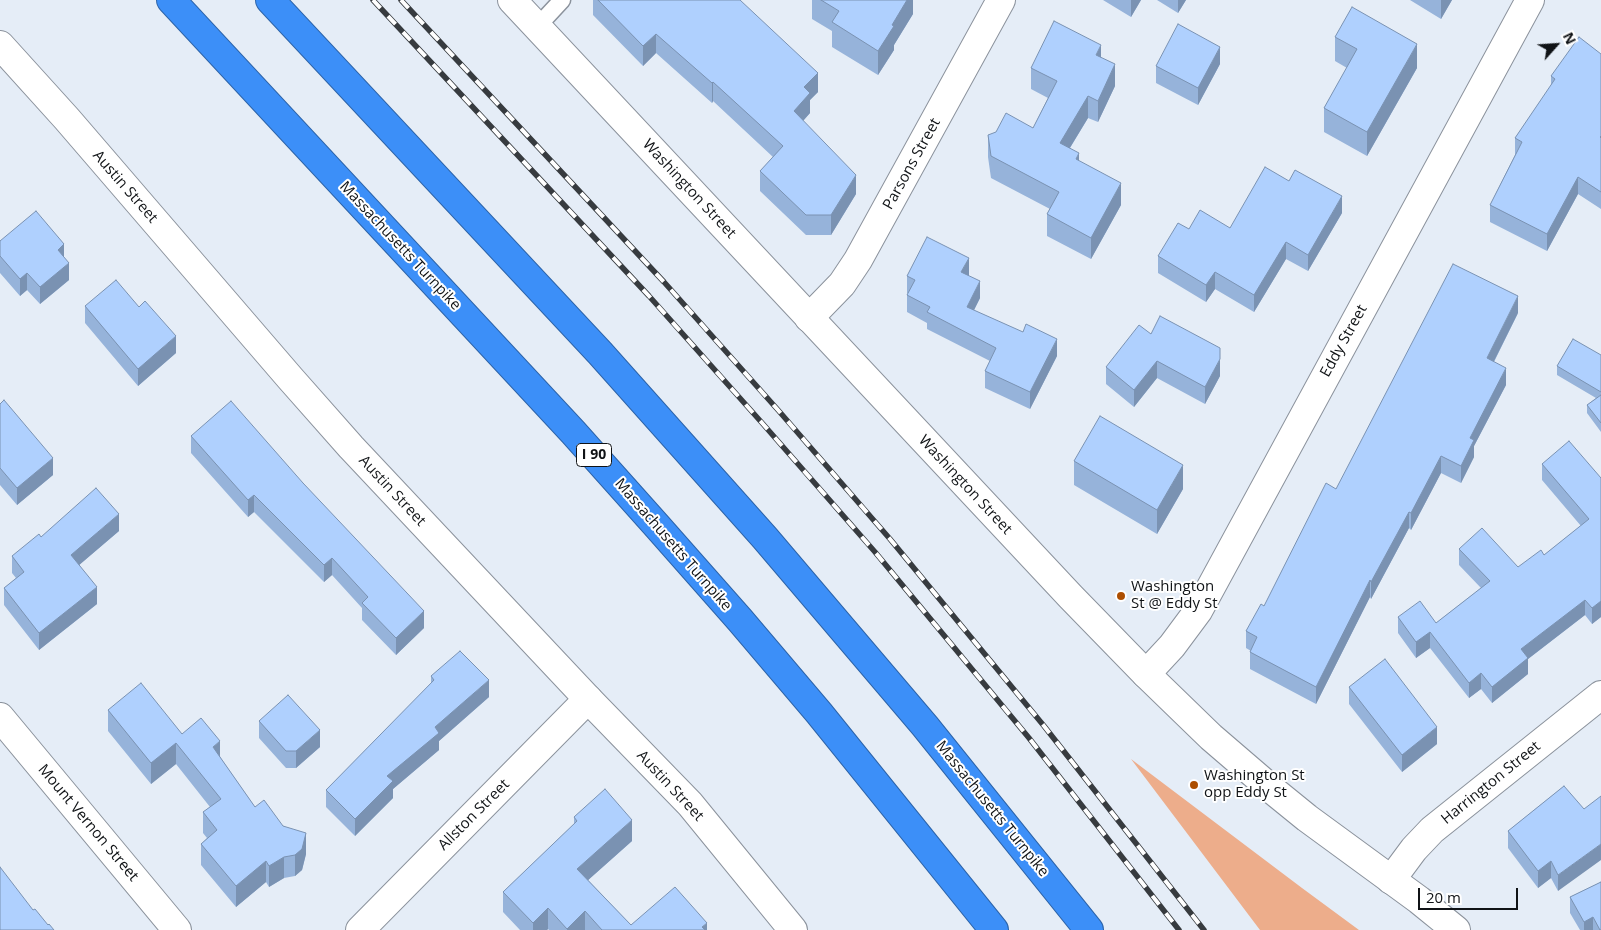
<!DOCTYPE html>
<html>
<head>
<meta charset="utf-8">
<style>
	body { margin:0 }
	#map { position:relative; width:1601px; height:930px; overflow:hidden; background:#e5edf7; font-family:"Open Sans",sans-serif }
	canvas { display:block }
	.north { position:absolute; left:1531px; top:20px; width:50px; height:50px; -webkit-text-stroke:4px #fff; paint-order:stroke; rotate:64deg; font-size:14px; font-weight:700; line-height:20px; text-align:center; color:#101316 }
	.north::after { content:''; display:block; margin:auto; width:18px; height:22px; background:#101316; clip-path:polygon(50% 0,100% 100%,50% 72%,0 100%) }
	.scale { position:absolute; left:1418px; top:888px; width:100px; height:22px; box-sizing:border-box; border:2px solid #101316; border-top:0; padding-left:6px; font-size:15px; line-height:18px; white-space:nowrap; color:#101316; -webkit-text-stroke:4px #fff; paint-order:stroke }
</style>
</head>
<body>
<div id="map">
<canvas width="1601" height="930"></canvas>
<div class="north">N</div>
<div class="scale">20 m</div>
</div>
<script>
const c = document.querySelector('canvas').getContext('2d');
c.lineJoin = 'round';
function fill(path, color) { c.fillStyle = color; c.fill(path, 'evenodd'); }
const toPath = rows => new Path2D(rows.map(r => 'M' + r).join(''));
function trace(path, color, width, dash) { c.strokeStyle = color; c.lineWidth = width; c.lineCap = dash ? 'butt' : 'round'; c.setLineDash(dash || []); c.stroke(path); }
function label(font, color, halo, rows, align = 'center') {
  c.font = font + ' "Open Sans",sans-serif'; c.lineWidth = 4; c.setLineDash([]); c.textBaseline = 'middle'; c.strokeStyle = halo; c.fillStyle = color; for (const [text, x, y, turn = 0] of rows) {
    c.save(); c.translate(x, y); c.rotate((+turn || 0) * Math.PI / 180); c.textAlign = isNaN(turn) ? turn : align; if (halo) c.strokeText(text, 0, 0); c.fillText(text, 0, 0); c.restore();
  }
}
fill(toPath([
	[1131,759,1302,888,1359,930,1260,930]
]), '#edad8b');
const lane = toPath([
	[537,27,562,0]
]);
const street = toPath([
	[809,318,842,284,858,260,1001,0],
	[1146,674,1172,646,1198,611,1530,0],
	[0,717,177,930],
	[1391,880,1414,849,1432,830,1601,695],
	[360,930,588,699]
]);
const secondary = toPath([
	[512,0,1071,597,1146,674,1211,737,1275,792,1307,818,1419,900,1456,930],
	[0,45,67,119,290,378,351,447,588,699,690,804,793,930]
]);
const highway = toPath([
	[171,0,573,432,657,526,740,620,819,713,994,930],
	[270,0,600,353,765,538,925,726,1089,930]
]);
trace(lane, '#8b929c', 19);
trace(street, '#8b929c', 30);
trace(secondary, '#8b929c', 30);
trace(highway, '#2d64a9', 30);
trace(lane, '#fff', 16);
trace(street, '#fff', 28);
trace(secondary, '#fff', 28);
trace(highway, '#3c8ff8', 28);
const rail = toPath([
	[373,0,649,296,763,424,875,552,1029,738,1179,930],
	[401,0,664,282,778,410,890,539,1044,726,1204,930]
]);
trace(rail, '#373b3f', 5.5);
trace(rail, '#fff', 4, [11]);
fill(toPath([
	[593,0,740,0,818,92,810,100,810,113,803,121,856,194,831,235,806,235,760,191,760,171,773,157,713,101,712,103,656,53,643,66,593,15],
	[812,0,913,0,913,14,894,45,894,50,878,75,832,47,832,31,812,19],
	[1103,0,1141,0,1131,17],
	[1157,0,1186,0,1178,13],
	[1410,0,1452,0,1441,19],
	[1335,37,1417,68,1367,156,1324,132,1324,108,1347,68,1335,61],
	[1601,54,1601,209,1578,194,1547,251,1490,222,1490,205,1515,155,1515,138,1551,86,1551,76],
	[1101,57,1115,86,1098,122,1088,118,1070,148,1079,161,1121,205,1091,259,1047,236,1047,214,1050,209,991,178,988,157,988,135,1033,128,1048,98,1031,89,1031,68],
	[1220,64,1198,105,1156,83,1156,66],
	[1342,213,1308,271,1286,259,1254,312,1215,289,1206,302,1158,273,1158,256,1189,229,1230,228],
	[0,241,64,258,69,280,40,304,27,290,20,296,0,273],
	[969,275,968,276,980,298,974,310,1057,356,1030,409,985,388,985,371,990,361,927,329,927,323,907,312,907,295,908,293,907,293,907,276],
	[85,306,176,353,138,386,85,323],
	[1518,313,1494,362,1506,385,1474,446,1474,457,1461,483,1441,473,1411,530,1409,528,1371,599,1370,597,1316,704,1250,669,1250,652,1251,651,1246,648,1246,631,1264,606,1336,489],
	[1151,334,1220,376,1205,404,1157,378,1134,407,1106,384,1106,367],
	[1601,355,1601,432,1587,413,1587,405,1596,398,1557,375,1557,366],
	[0,404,53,475,17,505,0,485],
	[191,436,424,628,396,655,362,620,362,608,332,575,324,582,254,512,248,517,191,453],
	[1074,461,1183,489,1157,534,1074,485],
	[1542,464,1601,478,1601,617,1592,624,1585,615,1528,659,1528,674,1492,703,1481,689,1469,698,1430,648,1416,658,1398,633,1398,617,1436,623,1481,588,1459,565,1459,549,1518,567,1544,555,1581,526,1542,480],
	[119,531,79,565,97,604,39,650,4,605,4,588,16,578,12,573,12,556,41,537],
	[431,676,489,697,439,741,439,750,393,789,393,798,355,836,326,807,326,790,431,684],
	[1349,687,1437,744,1402,772,1349,704],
	[108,710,182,734,220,757,255,807,283,826,306,854,302,870,295,876,284,878,269,887,266,882,236,907,201,865,201,844,207,838,203,833,203,812,210,807,176,764,151,784,108,731],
	[259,721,320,747,296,768,286,768,259,738],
	[1564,786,1558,891,1551,878,1538,888,1508,848,1508,831],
	[574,817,632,841,588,880,631,925,707,930,549,930,548,929,547,930,520,930,503,912,503,892,574,824],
	[1601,882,1601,930,1580,930,1570,913,1570,897]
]), '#96b3da');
fill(toPath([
	[907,0,913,0,913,14,894,45,894,50,878,75,878,51,892,25],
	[1131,0,1141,0,1131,17],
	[1178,0,1186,0,1178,13],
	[1441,0,1452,0,1441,19],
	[656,34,656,53,643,66,643,46],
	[1417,44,1417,68,1367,156,1367,132],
	[1101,45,1101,66,1096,55],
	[1220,47,1220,64,1198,105,1198,88],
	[1115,64,1115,86,1098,122,1098,101],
	[818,73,818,92,810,100,810,113,794,131,794,111,804,87],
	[713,82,713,101,712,103,712,83],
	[1088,96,1088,118,1060,164,1060,143],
	[1079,153,1079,175,1076,159],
	[856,175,856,194,831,235,831,215],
	[1578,177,1578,194,1547,251,1547,234],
	[1121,183,1121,205,1091,259,1091,238],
	[1342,196,1342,213,1308,271,1308,255],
	[1286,242,1286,259,1254,312,1254,295],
	[64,244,64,261,58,250],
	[969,258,969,275,961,289,961,272],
	[69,263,69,280,40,304,40,287],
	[1215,272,1215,289,1206,302,1206,285],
	[27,273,27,290,20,296,20,279],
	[980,281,980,298,967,324,967,307],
	[1518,296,1518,313,1487,375,1487,358],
	[176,336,176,353,138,386,138,369],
	[1057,339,1057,356,1030,409,1030,392],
	[1220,359,1220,376,1205,404,1205,387],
	[1157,361,1157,378,1134,407,1134,390],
	[1506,368,1506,385,1474,446,1474,457,1461,483,1461,466,1470,438],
	[1441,456,1441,473,1411,530,1411,513],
	[53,458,53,475,17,505,17,488],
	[1183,465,1183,489,1157,534,1157,510],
	[254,495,254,512,248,517,248,500],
	[1409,512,1409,528,1371,599,1371,582],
	[119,514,119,531,71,572,71,555],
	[332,558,332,575,324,582,324,565],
	[1370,580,1370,597,1316,704,1316,687],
	[97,587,97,604,39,650,39,633],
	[1585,600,1585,615,1528,659,1528,674,1492,703,1492,687,1521,649],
	[1601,601,1601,617,1592,624,1592,608],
	[424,611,424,628,396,655,396,638],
	[1430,632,1430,648,1416,658,1416,642],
	[1481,673,1481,689,1469,698,1469,683],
	[489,680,489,697,439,741,439,750,393,789,393,798,355,836,355,819,387,776,435,727],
	[1437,727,1437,744,1402,772,1402,755],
	[320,730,320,747,296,768,296,751],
	[220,741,220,763,213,747],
	[176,743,176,764,151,784,151,763],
	[632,820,632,841,577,890,577,869],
	[306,833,306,854,302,870,295,876,295,855],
	[1601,844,1601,860,1558,891,1558,875],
	[284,857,284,878,269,887,269,866],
	[266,861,266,882,236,907,236,886],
	[1551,861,1551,878,1538,888,1538,871],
	[548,908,548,929,547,930,533,930,533,923],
	[585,911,585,930,567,930,567,929],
	[1593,917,1593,930,1584,930,1584,922],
	[707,923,707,930,702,930,702,927]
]), '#7a92b2');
const building = toPath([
	[598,0,740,0,818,73,804,87,810,93,794,111,856,175,831,215,806,215,760,171,783,146,713,82,712,83,656,34,643,46,598,0],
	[821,0,907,0,892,25,894,26,878,51,832,22,839,11,821,0],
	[1352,7,1417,44,1367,132,1324,108,1357,49,1335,37,1352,7],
	[1054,21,1101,45,1096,55,1115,64,1098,101,1088,96,1060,143,1079,153,1076,159,1121,183,1091,238,1047,214,1059,192,991,156,988,135,996,132,1006,113,1033,128,1057,81,1031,68,1054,21],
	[1178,24,1220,47,1198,88,1156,66,1178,24],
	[1579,37,1601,54,1601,136,1600,137,1601,138,1601,192,1578,177,1547,234,1490,205,1522,142,1515,138,1555,79,1551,76,1579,37],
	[1265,167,1289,181,1295,170,1342,196,1308,255,1286,242,1254,295,1215,272,1206,285,1158,256,1178,223,1189,229,1200,210,1230,228,1265,167],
	[36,211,64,244,58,250,69,263,40,287,27,273,20,279,0,256,0,241,36,211],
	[927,237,969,258,961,272,980,281,967,307,1023,332,1026,324,1057,339,1030,392,985,371,996,348,927,312,930,307,907,295,915,280,907,276,927,237],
	[1453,264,1518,296,1487,358,1506,368,1470,438,1474,440,1461,466,1441,456,1411,513,1409,512,1371,582,1370,580,1316,687,1250,652,1257,637,1246,631,1261,604,1264,606,1326,483,1336,489,1453,264],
	[116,280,139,307,145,301,176,336,138,369,85,306,116,280],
	[1160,316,1220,348,1220,359,1205,387,1157,361,1134,390,1106,367,1139,325,1151,334,1160,316],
	[1573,339,1601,355,1601,392,1557,366,1573,339],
	[1601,395,1601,423,1587,405,1601,395],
	[4,400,53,458,17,488,0,468,0,404,4,400],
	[231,401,303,483,424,611,396,638,362,603,368,597,332,558,324,565,254,495,248,500,191,436,231,401],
	[1100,416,1183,465,1157,510,1074,461,1100,416],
	[1569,441,1601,478,1601,601,1592,608,1585,600,1521,649,1528,658,1492,687,1481,673,1469,683,1430,632,1416,642,1398,617,1420,601,1436,623,1490,581,1459,549,1482,528,1518,567,1541,550,1544,555,1589,519,1542,464,1569,441],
	[96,488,119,514,71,555,97,587,39,633,4,588,24,572,12,556,39,534,41,537,96,488],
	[460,651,489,680,435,727,439,733,387,776,393,781,355,819,326,790,434,680,431,676,460,651],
	[1385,659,1437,727,1402,755,1349,687,1385,659],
	[141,683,182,734,201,718,220,741,213,747,255,807,264,800,283,826,306,833,302,849,295,855,284,857,269,866,266,861,236,886,201,844,217,830,203,812,221,799,176,743,151,763,108,710,141,683],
	[288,695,320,730,296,751,286,751,259,721,288,695],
	[1564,786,1584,809,1601,796,1601,844,1558,875,1551,861,1538,871,1508,831,1564,786],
	[605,789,632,820,577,869,631,925,675,887,707,923,702,927,705,930,602,930,585,911,567,929,548,908,533,923,503,892,577,821,574,817,605,789],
	[0,867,33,910,35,909,48,925,49,924,54,930,0,930,0,867],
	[1601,882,1601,930,1600,930,1593,917,1584,922,1570,897,1601,882]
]);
fill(building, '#afd0fe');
trace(building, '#7a92b2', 1);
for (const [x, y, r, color] of [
	[1121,596,5,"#ad4e00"],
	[1194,785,5,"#ad4e00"]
]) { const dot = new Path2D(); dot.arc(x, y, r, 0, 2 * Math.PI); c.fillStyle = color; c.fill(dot); trace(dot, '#fff', 2); }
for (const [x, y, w] of [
	[594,455,35]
]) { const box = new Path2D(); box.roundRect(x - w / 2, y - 11.5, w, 23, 4); c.fillStyle = '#fff'; c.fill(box); trace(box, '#101316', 1); }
label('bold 14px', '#101316', null, [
	["I 90",594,455]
]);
label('15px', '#101316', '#fff', [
	["Parsons Street",912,164,-61],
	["Austin Street",125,187,49],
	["Washington Street",689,189,47],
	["Massachusetts Turnpike",400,246,47],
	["Eddy Street",1344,341,-61],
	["Washington Street",965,485,47],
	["Austin Street",392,491,47],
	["Massachusetts Turnpike",673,545,49],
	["Harrington Street",1491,783,-39],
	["Austin Street",670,786,47],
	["Massachusetts Turnpike",992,809,51],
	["Allston Street",474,815,-45],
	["Mount Vernon Street",88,823,50]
]);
label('15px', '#101316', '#fff', [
	["Washington",1131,587],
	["St @ Eddy St",1131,604],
	["Washington St",1204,776],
	["opp Eddy St",1204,793]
], 'left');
</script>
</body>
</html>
